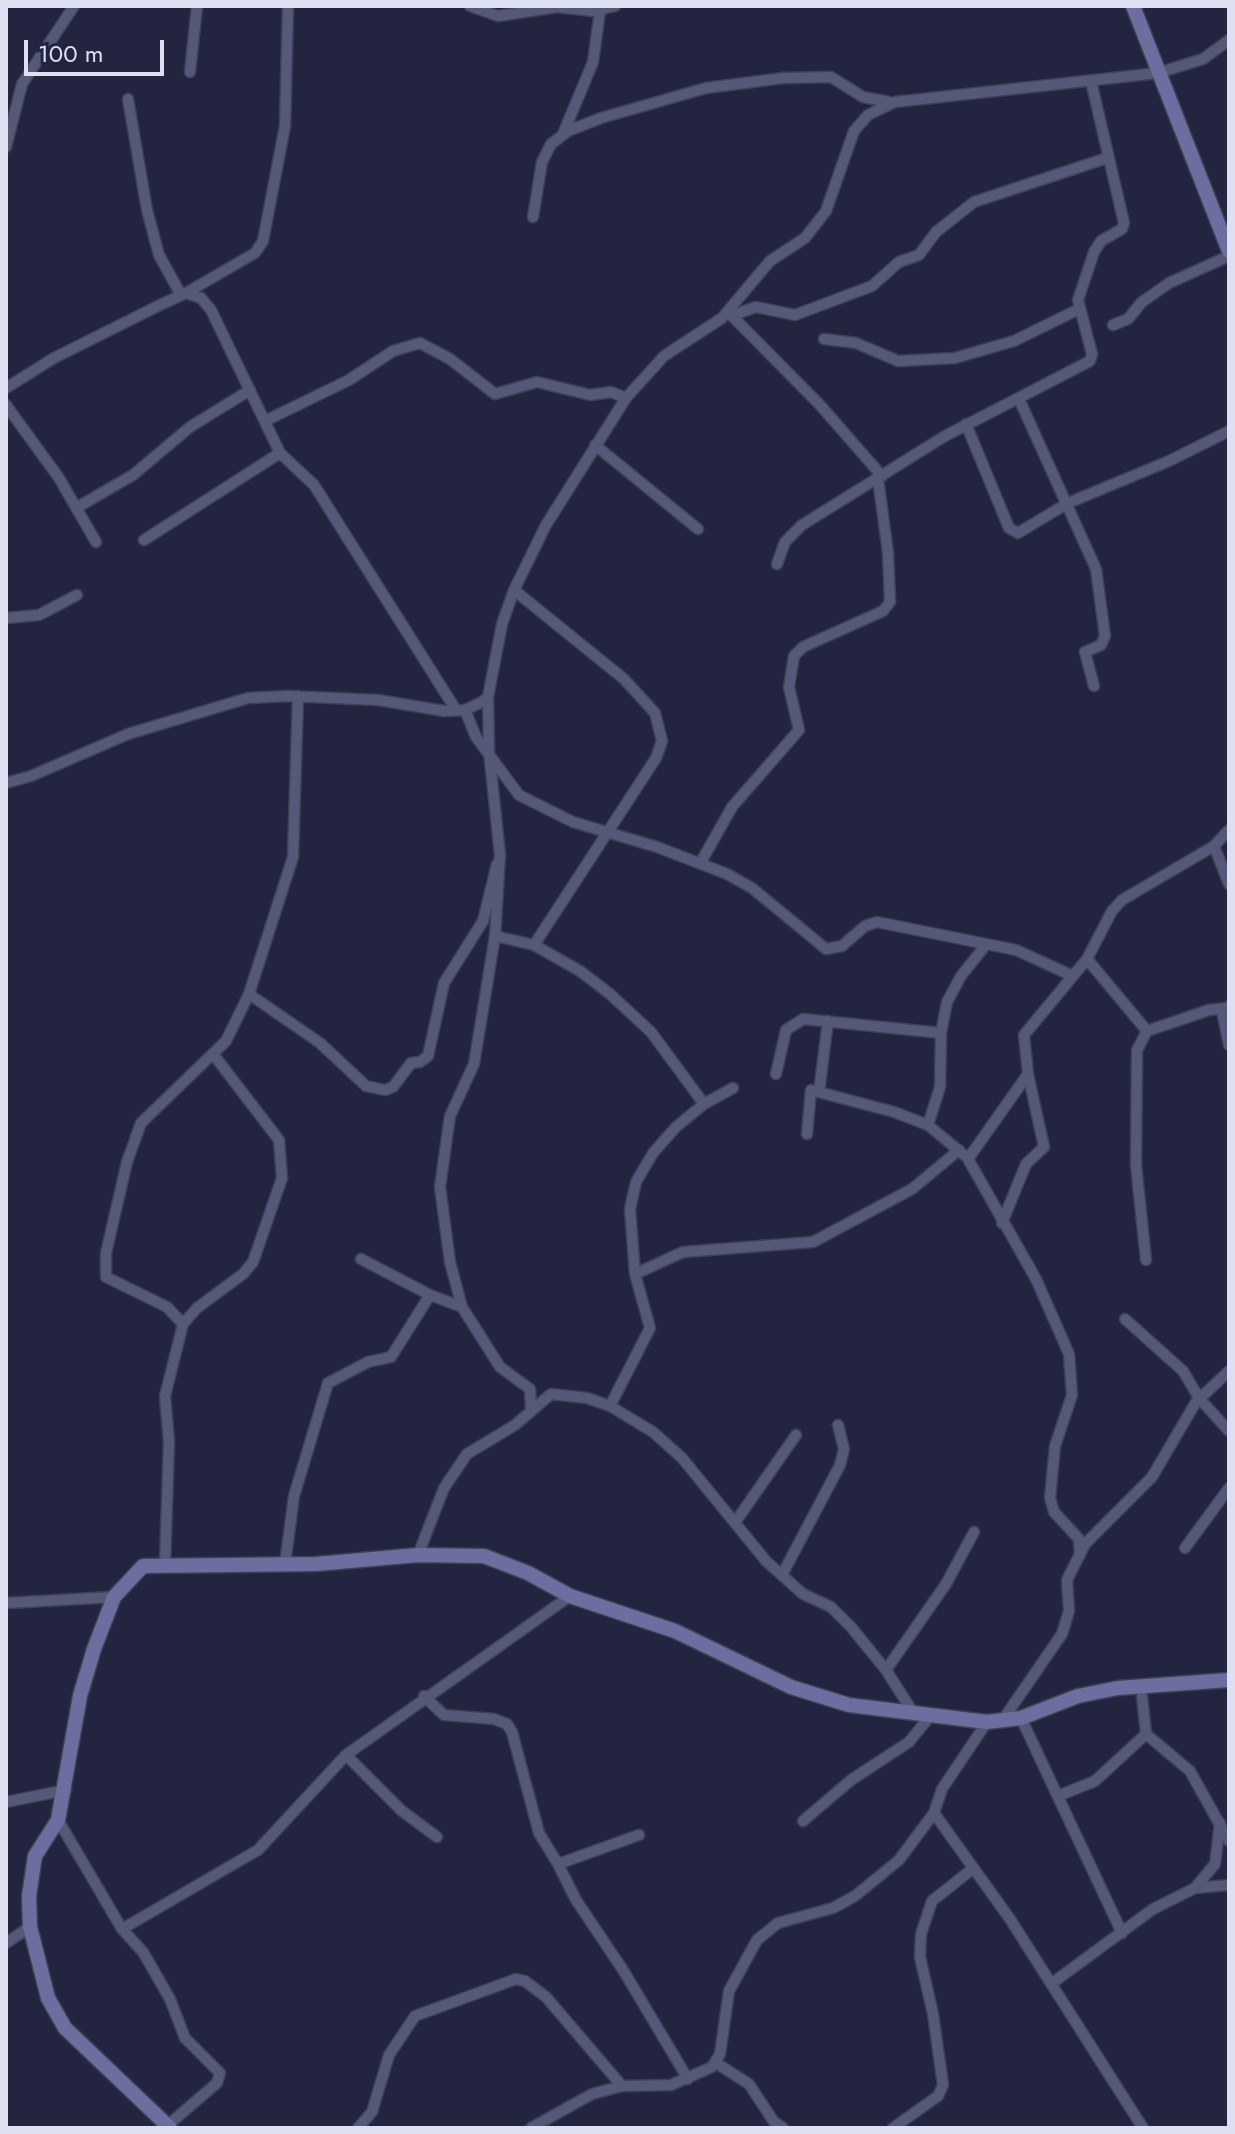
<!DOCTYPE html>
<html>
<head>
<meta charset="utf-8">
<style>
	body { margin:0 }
	#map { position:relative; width:1235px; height:2134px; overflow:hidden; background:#232540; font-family:Jost,sans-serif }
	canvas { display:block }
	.frame { position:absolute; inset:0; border:8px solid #dee0f2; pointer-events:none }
	.scale { position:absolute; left:24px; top:40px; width:140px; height:36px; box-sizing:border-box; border:4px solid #dee0f2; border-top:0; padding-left:10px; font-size:24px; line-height:28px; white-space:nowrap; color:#dee0f2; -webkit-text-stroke:6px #232540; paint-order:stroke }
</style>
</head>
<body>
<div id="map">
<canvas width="1235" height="2134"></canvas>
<div class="frame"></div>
<div class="scale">100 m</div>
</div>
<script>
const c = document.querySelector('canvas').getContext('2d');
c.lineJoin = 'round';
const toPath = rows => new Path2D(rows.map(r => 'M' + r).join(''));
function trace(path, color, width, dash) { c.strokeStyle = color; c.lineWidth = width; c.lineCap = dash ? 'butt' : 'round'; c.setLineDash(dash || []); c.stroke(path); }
const street = toPath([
	[470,6,498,16,557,7,593,11,615,6],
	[190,72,197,6],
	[128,99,147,210,159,255,181,295],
	[563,134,593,62,600,11],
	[6,147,22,84,74,6],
	[533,217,542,162,551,144,568,131,601,118,706,88,783,78,831,77,863,97,889,102],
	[186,293,255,253,263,241,285,126,288,6],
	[729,313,820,405,882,476],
	[733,315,756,307,795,315,872,286,899,262,919,255,936,232,974,202,1107,158],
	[1113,325,1128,319,1142,302,1169,283,1229,256],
	[824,339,856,343,898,361,955,358,1014,341,1079,309],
	[6,388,54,358,160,305,186,293,201,298,211,310,280,453,314,485,456,710],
	[1019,399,1096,569,1105,636,1101,645,1085,652,1094,686],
	[6,405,59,478,96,542],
	[265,421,349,380,393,351,420,343,450,359,495,394,537,382,590,395,611,392,626,398],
	[966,424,1009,528,1018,533,1068,503,1169,461,1229,431],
	[595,445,698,529],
	[76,508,133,475,190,427,250,390],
	[144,540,280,453],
	[777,564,785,542,802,525,945,436,1090,361,1092,354,1078,300,1094,252,1101,241,1122,229,1124,223,1091,81],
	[514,590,624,679,655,713,662,741,656,758,534,945],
	[6,618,39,615,77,595],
	[488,697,489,751,500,855,495,936,474,1064,450,1116,440,1187,450,1262,462,1307,500,1367,530,1389,531,1408],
	[465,710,476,737,519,795,573,822,657,847,727,874,752,888,826,949,842,946,865,926,877,922,1016,950,1073,976],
	[6,783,31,776,128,734,248,698,288,696,378,700,444,711,465,710,482,702,488,697,502,624,514,590,546,525,626,398,664,356,722,318,770,261,805,238,826,211,854,131,868,115,895,102,1158,73,1203,59,1229,40],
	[1214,846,1229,884],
	[701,862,732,807,799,730,789,687,794,656,803,647,883,611,890,602,888,553,878,479],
	[495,936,534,945,580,971,610,994,651,1032,704,1104],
	[1087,959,1147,1031],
	[249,994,320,1043,366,1086,385,1090,393,1087,411,1063,420,1062,428,1056,444,983,483,921,497,864],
	[1229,1006,1223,1016,1229,1045],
	[776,1074,786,1030,803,1019,941,1033],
	[819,1092,828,1021],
	[928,1125,940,1087,941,1033,947,1002,961,976,985,946],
	[807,1134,811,1090,894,1112,928,1125,964,1155],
	[1002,1223,1026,1164,1044,1147,1028,1074],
	[361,1259,430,1295,462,1307],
	[1146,1260,1136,1165,1137,1050,1147,1031,1209,1010,1227,1008],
	[635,1274,683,1252,813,1242,912,1189,959,1150],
	[1125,1319,1183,1371,1199,1398,1229,1431],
	[183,1324,167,1307,106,1277,106,1253,127,1162,141,1123,226,1041,249,994,293,857,298,696],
	[610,1406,650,1328,635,1274,630,1209,636,1182,653,1153,676,1127,704,1104,733,1088],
	[736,1521,796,1435],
	[1185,1548,1229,1488],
	[418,1555,444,1488,467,1454,515,1425,551,1394,587,1398,610,1406,653,1432,682,1458,766,1561,803,1594,831,1607,851,1627,886,1670,914,1714],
	[1080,1555,1079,1539,1054,1512,1050,1498,1055,1446,1072,1395,1069,1354,1036,1279,968,1159,1028,1074,1024,1035,1087,959,1112,911,1122,900,1214,846,1229,830],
	[165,1564,169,1442,165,1396,183,1324,197,1308,243,1274,253,1262,282,1178,279,1140,213,1054],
	[285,1564,294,1496,328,1383,368,1362,391,1357,430,1295],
	[782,1575,840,1465,844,1449,838,1425],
	[6,1603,114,1597],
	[886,1670,946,1584,974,1532],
	[1141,1686,1146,1734,1190,1771,1229,1841],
	[424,1696,444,1715,494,1719,507,1724,512,1732,539,1833,558,1864],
	[1021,1718,1122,1933],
	[1002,1721,1062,1634,1069,1611,1067,1580,1085,1544,1152,1477,1196,1402,1229,1371],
	[987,1722,942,1789,934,1813,1010,1919,1143,2128],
	[346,1755,402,1811,437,1837],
	[1058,1796,1095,1781,1146,1734],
	[6,1802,66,1790],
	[58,1820,122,1929,143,1952,170,1999,185,2038,220,2073,217,2083,168,2125],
	[803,1821,851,1780,909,1742,931,1715],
	[639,1835,558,1864,576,1900,623,1970,688,2079],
	[1195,1888,1229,1885],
	[122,1929,258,1850,346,1755,570,1596],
	[6,1943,30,1927],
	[1051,1984,1153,1909,1195,1888,1215,1864,1220,1823],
	[716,2063,749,2084,774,2122,783,2128],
	[358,2128,372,2112,389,2055,415,2016,516,1979,525,1981,546,1997,622,2086],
	[531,2128,592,2094,622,2086,671,2085,712,2067,720,2054,729,1991,757,1940,778,1923,833,1908,855,1896,899,1860,934,1813],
	[893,2128,938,2096,943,2085,933,2014,920,1957,921,1934,932,1901,971,1870]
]);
const secondary = toPath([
	[1133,6,1229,251],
	[170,2128,65,2028,48,1998,30,1927,29,1896,35,1856,58,1820,80,1696,94,1649,114,1597,143,1566,316,1564,418,1555,484,1556,528,1573,570,1596,675,1631,791,1687,849,1705,987,1722,1021,1718,1078,1696,1118,1688,1229,1680]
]);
trace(street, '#3f4057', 13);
trace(secondary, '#3f4057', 17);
trace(street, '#555876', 10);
trace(secondary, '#6b6e9e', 14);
</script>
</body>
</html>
